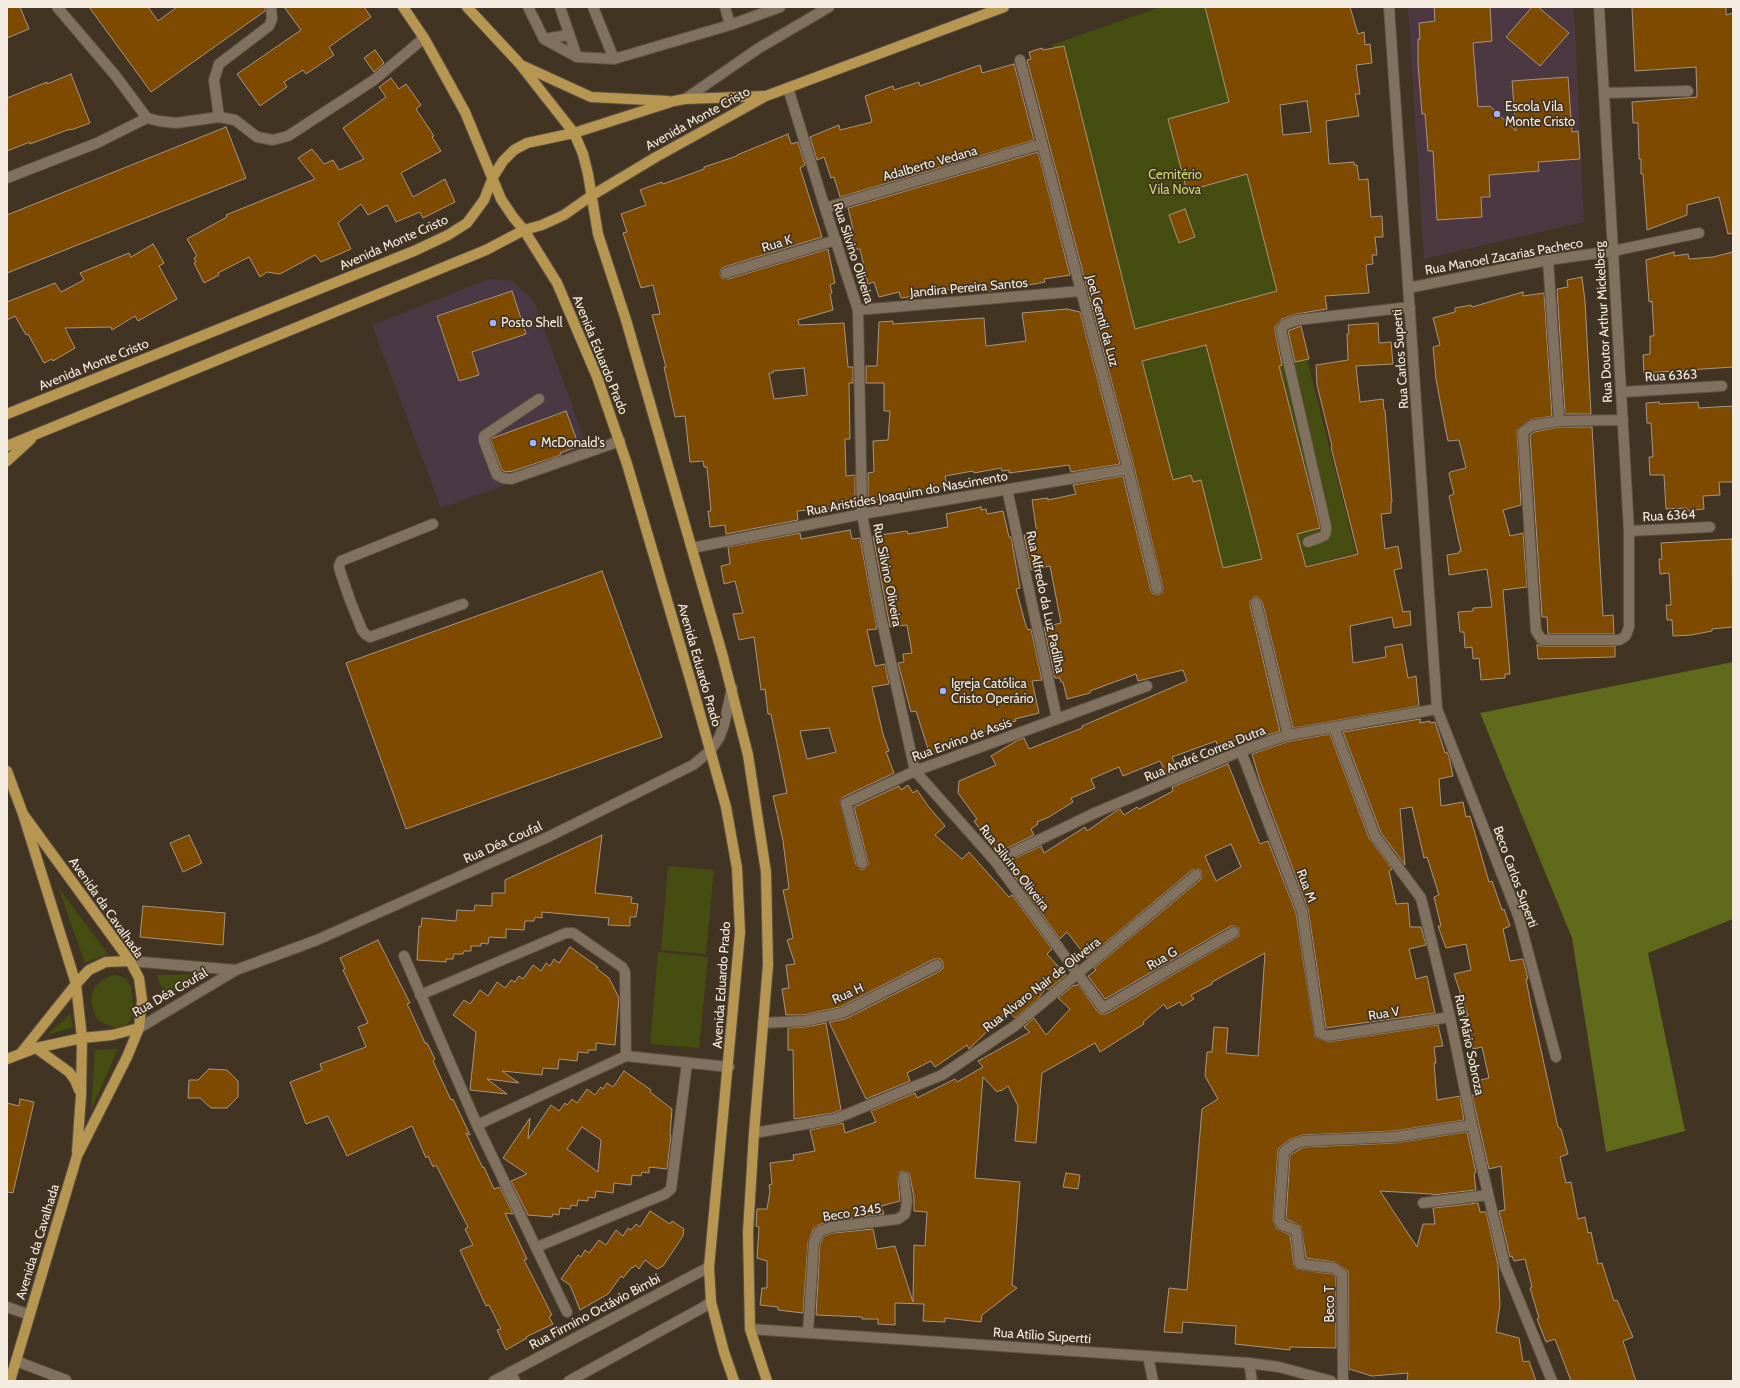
<!DOCTYPE html>
<html>
<head>
<meta charset="utf-8">
<style>
	body { margin:0 }
	#map { position:relative; width:1740px; height:1388px; overflow:hidden; background:#423423; font-family:Cabin,sans-serif }
	canvas { display:block }
	.frame { position:absolute; inset:0; border:8px solid #f4ebe0; pointer-events:none }
</style>
</head>
<body>
<div id="map">
<canvas width="1740" height="1388"></canvas>
<div class="frame"></div>
</div>
<script>
const c = document.querySelector('canvas').getContext('2d');
c.lineJoin = 'round';
function fill(path, color) { c.fillStyle = color; c.fill(path, 'evenodd'); }
const toPath = rows => new Path2D(rows.map(r => 'M' + r).join(''));
function trace(path, color, width, dash) { c.strokeStyle = color; c.lineWidth = width; c.lineCap = dash ? 'butt' : 'round'; c.setLineDash(dash || []); c.stroke(path); }
function label(font, color, halo, rows, align = 'center') {
  c.font = font + ' Cabin,sans-serif'; c.lineWidth = 3.5; c.setLineDash([]); c.textBaseline = 'middle'; c.strokeStyle = halo; c.fillStyle = color; for (const [text, x, y, turn = 0] of rows) {
    c.save(); c.translate(x, y); c.rotate((+turn || 0) * Math.PI / 180); c.textAlign = isNaN(turn) ? turn : align; if (halo) c.strokeText(text, 0, 0); c.fillText(text, 0, 0); c.restore();
  }
}
fill(toPath([
	[489,279,512,281,534,301,590,455,441,508,372,325]
]), '#4a3944');
fill(toPath([
	[1408,7,1574,7,1584,222,1424,259]
]), '#4b3841');
fill(toPath([
	[1160,7,1218,7,1356,553,1192,596,1052,45],
	[668,866,714,870,706,954,661,950],
	[58,887,108,954,85,963],
	[658,952,708,957,699,1048,650,1044],
	[212,974,165,998,157,975],
	[116,975,126,979,131,987,134,1012,130,1021,126,1025,115,1028,103,1023,96,1018,91,1002,92,994,95,987,101,981,110,976],
	[70,1014,73,1027,47,1035],
	[118,1049,91,1110,95,1050]
]), '#454d11');
fill(toPath([
	[1733,662,1733,919,1648,953,1685,1131,1606,1152,1572,938,1480,713]
]), '#5f6b1a');
const building = toPath([
	[7,7,20,7,29,29,7,38,7,7],
	[89,7,148,7,158,21,177,7,265,7,265,11,151,92,89,7],
	[284,7,364,7,371,17,329,47,334,55,306,74,303,70,284,82,287,87,260,106,237,74,301,30,284,7],
	[1205,7,1350,7,1358,34,1364,32,1365,45,1370,44,1372,63,1356,65,1360,94,1355,94,1359,116,1326,121,1329,164,1354,162,1354,165,1357,165,1359,180,1368,179,1371,217,1382,216,1383,237,1375,237,1377,255,1372,255,1373,264,1366,265,1369,293,1325,296,1327,309,1296,314,1282,319,1275,327,1275,331,1282,365,1279,366,1320,527,1320,528,1297,534,1306,567,1358,554,1331,447,1332,446,1317,385,1316,365,1348,360,1347,334,1349,334,1348,325,1378,323,1379,343,1391,342,1393,364,1356,366,1360,402,1383,399,1384,410,1385,410,1392,502,1391,502,1391,513,1381,514,1385,549,1398,546,1402,568,1394,570,1403,612,1410,611,1411,625,1394,628,1392,617,1350,626,1353,663,1386,657,1385,647,1402,644,1408,678,1416,676,1419,706,1293,728,1262,601,1258,597,1254,597,1250,601,1250,605,1280,731,1249,741,1247,736,1218,747,1216,741,1172,757,1178,770,1167,775,1160,761,1123,776,1119,767,1091,779,1095,788,1071,798,1073,802,1049,817,1037,822,1038,824,1031,829,1034,835,997,853,974,821,977,819,958,793,959,781,996,765,991,756,1018,740,1024,738,1029,749,1082,728,1082,726,1187,681,1183,670,1138,681,1136,674,1090,691,1090,693,1067,699,1063,682,1061,682,1060,678,1055,678,1044,627,1061,623,1050,566,1031,570,1024,535,1037,534,1032,500,1048,498,1048,500,1076,494,1073,485,1123,476,1151,591,1153,594,1158,595,1162,593,1163,588,1134,467,1027,60,1031,59,1029,52,1042,48,1043,50,1064,46,1135,329,1277,291,1247,174,1187,191,1168,119,1229,102,1205,7],
	[1307,101,1311,132,1283,135,1280,105,1307,101],
	[1206,345,1262,559,1223,568,1201,480,1193,482,1191,475,1173,480,1142,361,1206,345],
	[1434,7,1490,7,1492,41,1473,43,1478,107,1490,106,1516,131,1512,81,1568,77,1572,132,1578,131,1580,159,1538,162,1539,171,1489,175,1490,197,1481,197,1482,217,1437,220,1433,151,1428,151,1425,114,1422,114,1418,64,1418,39,1420,39,1419,23,1435,21,1434,7],
	[1532,7,1538,7,1569,33,1540,66,1506,37,1532,7],
	[1632,7,1726,7,1726,15,1733,13,1733,233,1728,234,1719,197,1687,205,1687,215,1647,230,1643,174,1641,174,1641,159,1639,159,1638,123,1633,123,1632,102,1697,97,1696,67,1635,71,1632,7],
	[375,50,384,63,374,72,364,58,375,50],
	[1014,64,1034,140,840,197,834,177,831,178,824,157,817,160,810,137,839,125,840,130,872,122,865,96,893,86,894,90,919,82,920,86,980,65,982,73,1014,64],
	[71,74,90,123,71,130,70,129,30,144,30,142,7,151,7,98,47,82,47,84,71,74],
	[391,78,399,89,406,84,421,105,416,109,434,136,432,137,441,151,401,173,413,197,445,179,455,202,423,218,420,212,396,222,387,205,368,215,361,204,338,223,351,249,321,262,315,255,280,274,267,272,260,277,249,257,218,273,219,275,204,283,194,263,196,262,194,258,197,256,187,239,227,217,226,215,315,179,298,158,312,149,324,164,333,160,339,170,364,159,343,128,386,97,379,87,391,78],
	[226,127,246,178,7,273,7,215,226,127],
	[788,134,791,144,798,142,805,165,800,168,822,237,724,267,721,269,720,274,722,278,728,279,828,249,835,283,830,285,832,293,830,294,833,310,798,320,799,325,844,323,848,367,853,367,853,383,849,383,850,439,845,439,846,476,855,475,855,503,852,504,852,507,797,511,798,520,726,534,725,525,710,527,708,511,711,511,707,467,704,467,703,461,690,462,685,416,675,417,664,367,666,367,652,315,660,314,653,285,641,288,623,233,627,232,621,214,646,205,640,190,662,182,663,184,704,169,704,167,737,156,737,155,788,134],
	[804,368,807,395,774,399,769,373,773,373,773,371,804,368],
	[1038,152,1070,275,1044,279,1045,282,1012,288,1012,289,991,291,981,291,981,288,940,290,941,292,921,293,921,295,901,298,899,292,879,297,874,282,868,284,860,249,854,249,849,230,853,229,848,208,1038,152],
	[1185,209,1195,237,1179,243,1169,215,1185,209],
	[153,244,164,263,159,266,177,299,138,321,135,316,112,330,111,327,65,328,75,348,53,361,52,359,44,363,28,334,26,335,15,316,7,320,7,302,55,283,61,292,84,280,80,273,129,253,131,257,153,244],
	[1674,252,1674,256,1688,254,1689,259,1713,257,1733,252,1733,367,1644,373,1643,355,1650,354,1650,336,1654,336,1652,301,1649,302,1646,260,1674,252],
	[1582,277,1585,301,1591,414,1565,414,1557,289,1568,287,1567,280,1582,277],
	[512,291,526,334,472,352,479,375,459,381,437,316,512,291],
	[1523,292,1523,296,1544,293,1552,416,1530,420,1517,430,1521,505,1503,510,1510,536,1523,533,1527,587,1503,590,1510,674,1505,674,1505,678,1481,680,1479,658,1473,659,1472,647,1465,648,1464,632,1460,632,1458,612,1473,611,1473,608,1492,607,1487,569,1449,575,1447,555,1459,553,1459,551,1461,551,1449,496,1454,494,1449,474,1450,472,1466,468,1459,440,1448,441,1445,427,1436,379,1433,347,1440,345,1433,318,1455,312,1455,308,1471,305,1472,307,1523,292],
	[1067,309,1080,312,1120,464,1071,472,1069,465,1009,473,1009,470,1002,471,1001,468,974,473,973,471,945,476,947,486,929,489,929,491,868,501,868,473,874,472,873,441,888,440,890,411,884,411,884,383,866,383,866,366,877,366,879,322,893,321,893,324,984,318,986,346,1026,341,1022,313,1067,309],
	[1301,326,1309,359,1295,362,1288,331,1301,326],
	[1659,402,1659,404,1698,402,1699,408,1733,406,1733,482,1719,482,1720,495,1703,496,1704,509,1687,511,1687,508,1666,509,1664,475,1650,475,1649,457,1653,457,1651,423,1647,423,1646,403,1659,402],
	[566,411,579,446,560,453,561,455,510,472,510,471,506,472,502,470,490,439,566,411],
	[1560,427,1592,427,1603,616,1613,615,1614,634,1548,634,1547,617,1542,617,1530,435,1534,432,1560,427],
	[981,507,981,510,986,509,987,514,1003,511,1009,537,1011,537,1020,588,1016,589,1026,626,1028,630,1031,629,1042,680,1032,681,1039,713,1015,719,1016,721,954,742,956,746,930,755,916,711,911,712,898,663,904,662,903,654,912,653,907,625,890,627,873,536,907,531,908,534,948,527,946,514,981,507],
	[850,530,852,539,860,538,877,629,867,630,875,666,885,664,889,684,872,687,883,734,889,751,886,752,894,773,843,797,840,801,856,865,860,869,864,869,868,865,868,862,854,807,899,786,901,790,908,785,913,793,917,790,928,806,945,826,935,835,962,859,969,852,1009,897,1012,895,1052,949,1047,954,1066,975,1048,990,1046,988,1038,999,1015,1018,1008,1011,969,1049,967,1045,935,1067,931,1061,907,1073,910,1081,866,1099,829,1022,845,1019,940,971,943,968,943,962,940,959,934,959,840,1007,803,1015,786,1015,782,989,789,988,786,965,795,964,787,940,793,938,783,890,789,889,783,841,773,796,787,793,771,714,768,714,765,689,761,690,754,637,739,640,733,614,743,613,735,581,724,584,721,566,730,564,728,547,800,533,801,539,850,530],
	[829,728,836,752,807,759,800,731,829,728],
	[1732,539,1733,627,1712,629,1712,631,1691,635,1673,636,1672,620,1667,620,1666,605,1671,605,1669,573,1660,574,1659,559,1662,559,1661,543,1732,539],
	[602,571,662,737,406,829,346,663,602,571],
	[1537,645,1542,646,1615,646,1615,657,1538,659,1537,645],
	[1420,719,1420,723,1430,721,1430,723,1435,722,1445,753,1447,752,1449,757,1453,776,1439,779,1441,806,1463,802,1466,817,1470,816,1489,882,1492,881,1502,910,1504,909,1510,926,1503,929,1510,961,1523,959,1528,979,1526,979,1531,1005,1558,1127,1561,1129,1568,1154,1560,1157,1566,1183,1571,1182,1578,1219,1585,1217,1588,1233,1591,1232,1598,1264,1602,1263,1614,1301,1617,1300,1633,1337,1623,1341,1636,1381,1571,1381,1555,1339,1546,1342,1537,1319,1539,1318,1530,1288,1532,1287,1525,1259,1514,1261,1512,1256,1510,1257,1499,1211,1505,1210,1501,1166,1489,1169,1472,1095,1475,1095,1472,1082,1489,1078,1482,1047,1473,1049,1463,1017,1468,1016,1454,974,1471,970,1466,944,1446,948,1438,926,1441,926,1434,897,1439,895,1427,857,1424,858,1412,807,1400,809,1405,865,1381,833,1343,732,1420,719],
	[1330,734,1369,838,1392,869,1389,871,1396,904,1408,903,1410,927,1421,927,1426,945,1409,949,1416,979,1427,976,1435,1013,1326,1028,1308,909,1260,781,1252,754,1290,741,1330,734],
	[1228,764,1260,844,1268,841,1296,913,1315,1037,1328,1042,1438,1025,1443,1046,1434,1047,1436,1063,1434,1063,1437,1100,1460,1096,1464,1120,1394,1131,1302,1135,1289,1140,1278,1149,1273,1221,1277,1229,1290,1235,1294,1265,1296,1269,1332,1274,1336,1277,1336,1348,1290,1347,1290,1350,1235,1344,1236,1326,1183,1322,1182,1333,1164,1332,1169,1288,1187,1290,1202,1109,1218,1099,1205,1076,1207,1052,1212,1052,1214,1027,1228,1028,1226,1053,1258,1056,1265,953,1212,982,1212,984,1191,995,1194,999,1182,1006,1180,1002,1167,1009,1164,1004,1143,1022,1144,1024,1100,1052,1095,1043,1042,1073,1036,1143,1015,1141,1018,1106,1008,1086,1001,1091,1000,1090,997,1092,983,1077,975,1178,1020,1182,1012,1285,1017,1288,982,1315,981,1322,945,1318,945,1322,923,1321,924,1304,895,1303,895,1325,878,1324,878,1319,862,1319,862,1317,816,1315,820,1244,824,1236,833,1233,873,1229,877,1249,895,1246,913,1302,914,1245,925,1246,927,1212,914,1211,914,1198,910,1176,909,1173,904,1171,900,1172,898,1177,900,1201,881,1206,884,1214,831,1221,818,1225,814,1228,808,1242,803,1313,778,1310,778,1307,760,1305,762,1288,767,1288,767,1261,757,1258,759,1227,756,1226,757,1209,767,1209,770,1191,769,1185,772,1184,770,1163,794,1160,793,1155,815,1151,810,1130,843,1123,845,1133,876,1122,871,1111,915,1093,917,1098,955,1079,957,1082,983,1067,978,1061,1030,1032,1024,1027,1034,1018,1046,1035,1070,1009,1058,998,1074,985,1075,986,1078,984,1098,1012,1101,1014,1106,1014,1239,936,1239,928,1234,926,1231,926,1105,999,1088,976,1096,970,1094,968,1200,880,1202,877,1201,871,1198,869,1192,870,1087,958,1067,932,1060,939,1005,863,1041,846,1044,853,1085,827,1087,831,1116,811,1120,809,1124,815,1137,807,1139,809,1173,791,1172,787,1228,764],
	[1231,844,1241,867,1216,881,1205,856,1231,844],
	[189,835,202,863,183,872,170,843,189,835],
	[602,835,595,893,632,897,631,903,638,904,636,917,630,917,630,926,608,925,609,918,542,912,542,918,535,917,534,921,525,921,524,930,506,929,506,938,489,937,488,944,481,943,481,946,471,946,471,951,464,951,463,954,454,954,453,959,446,959,446,962,417,960,419,926,421,927,422,918,456,921,457,910,474,911,475,905,492,906,492,893,505,893,505,880,602,835],
	[143,906,225,913,223,945,140,937,143,906],
	[378,940,410,1003,407,1004,411,1012,425,1043,427,1043,435,1059,433,1061,451,1100,453,1099,470,1135,466,1133,483,1168,484,1167,494,1189,500,1187,513,1214,505,1213,527,1259,524,1260,552,1315,549,1317,553,1324,526,1337,527,1338,506,1350,497,1330,501,1329,489,1305,486,1306,460,1250,473,1245,465,1229,468,1227,436,1165,433,1167,428,1156,426,1158,412,1126,347,1156,328,1116,306,1124,290,1082,322,1070,320,1064,366,1047,358,1027,368,1023,343,970,345,969,340,958,378,940],
	[570,947,598,967,596,968,609,978,619,998,615,1045,596,1043,596,1050,588,1050,588,1053,578,1052,577,1061,559,1059,558,1069,543,1068,542,1075,502,1071,519,1083,487,1079,507,1094,470,1090,476,1032,453,1015,464,1000,470,1004,480,990,488,996,497,982,505,988,511,980,515,982,519,976,523,979,533,965,541,971,546,963,550,966,554,959,559,963,570,947],
	[826,1023,841,1110,833,1113,794,1119,793,1050,788,1050,788,1028,805,1027,826,1023],
	[209,1069,227,1070,238,1081,238,1097,227,1108,211,1108,200,1098,188,1098,189,1080,198,1080,209,1069],
	[624,1071,651,1090,650,1092,672,1109,670,1135,671,1135,667,1169,649,1167,649,1173,642,1172,641,1176,632,1175,631,1185,614,1183,613,1193,596,1191,595,1198,588,1197,588,1201,578,1200,577,1206,571,1205,570,1209,560,1208,559,1215,553,1214,552,1217,528,1215,511,1181,527,1174,503,1158,530,1118,528,1139,551,1105,559,1111,565,1103,567,1105,572,1099,577,1103,587,1089,595,1095,601,1087,603,1089,607,1083,613,1087,624,1071],
	[582,1127,601,1140,598,1172,567,1149,582,1127],
	[20,1099,34,1102,13,1193,7,1192,7,1103,19,1106,20,1099],
	[1467,1132,1476,1172,1474,1173,1476,1190,1432,1195,1432,1194,1380,1191,1417,1247,1423,1224,1435,1224,1433,1208,1478,1203,1480,1212,1486,1212,1498,1265,1500,1305,1496,1332,1519,1338,1523,1362,1529,1361,1536,1381,1407,1381,1408,1373,1372,1376,1349,1369,1348,1271,1335,1262,1306,1258,1301,1226,1286,1219,1290,1155,1304,1147,1395,1143,1467,1132],
	[1066,1173,1080,1175,1078,1189,1063,1187,1066,1173],
	[650,1211,670,1224,672,1221,684,1229,683,1236,663,1266,657,1269,645,1260,639,1269,635,1265,633,1268,632,1267,623,1278,621,1276,608,1294,580,1310,570,1285,561,1279,578,1255,581,1257,585,1250,589,1253,599,1240,606,1245,616,1230,623,1236,628,1228,631,1230,636,1224,640,1227,650,1211]
]);
fill(building, '#7d4a00');
trace(building, '#a79582', 1);
const minor = toPath([
	[57,7,115,75,147,118,159,121,176,123,219,117,235,120,257,137,273,140,288,136,374,80,424,38],
	[528,7,544,39,577,57],
	[560,7,577,57,614,59,730,25,780,7],
	[593,7,614,59],
	[725,7,730,25],
	[1389,7,1437,709,1519,918,1556,1057],
	[1599,7,1629,531,1629,627,1626,635,1623,638,1619,640,1542,640,1536,631,1523,432,1531,426,1559,421,1623,420],
	[544,39,569,35],
	[1020,60,1128,469,1157,589],
	[788,88,825,208,858,310,862,514,881,617,915,771,995,861,1103,1008,1234,932],
	[1604,93,1688,91],
	[685,99,759,48,829,7],
	[219,117,214,80,219,64,269,26,272,19,271,7],
	[7,178,97,143,147,118],
	[825,208,1042,144],
	[1548,260,1559,421],
	[726,273,836,240],
	[1408,288,1548,260,1613,251,1699,233],
	[858,310,1081,291],
	[1622,392,1722,386],
	[539,399,484,436,484,441,497,475,503,478,511,479,620,441],
	[1007,489,1057,719],
	[433,524,341,561,339,566,340,571,350,600,362,630,365,634,370,637,463,604],
	[1629,531,1710,527],
	[1308,542,1324,536,1326,532,1326,526,1281,330,1284,325,1297,320,1410,307],
	[692,548,862,514,1128,469],
	[1256,603,1288,735],
	[1334,727,1375,836,1421,898,1450,1017,1472,1125,1505,1266,1552,1381],
	[1241,751,1302,911,1320,1033,1327,1036,1450,1017],
	[995,861,1097,812,1241,751,1288,735,1437,709],
	[862,863,846,803,915,771,1147,686],
	[404,956,477,1125,626,1056,729,1067],
	[130,961,236,970],
	[420,995,566,933,573,933,622,967,625,972,626,1056],
	[763,1023,804,1021,842,1013,937,965],
	[139,1028,236,970,317,940,548,837,693,765,710,751,719,738,724,725,732,688],
	[477,1125,567,1312],
	[754,1133,835,1119,942,1075,1016,1025,1196,875],
	[1423,1203,1488,1195],
	[537,1247,665,1194,671,1189,687,1063],
	[7,1307,30,1315],
	[750,1329,1249,1363,1279,1367,1331,1381],
	[808,1332,814,1242,820,1231,832,1227,898,1219,905,1214,907,1201,904,1177],
	[1148,1356,1153,1381],
	[16,1361,66,1380],
	[1249,1363,1252,1381],
	[510,1372,515,1381],
	[494,1381,709,1267],
	[569,1381,702,1308,711,1302],
	[1343,1381,1342,1274,1334,1268,1300,1264,1296,1230,1282,1225,1279,1221,1284,1152,1293,1145,1303,1141,1395,1137,1472,1125]
]);
const major = toPath([
	[403,7,424,38,465,112,501,199,513,217,524,230,557,283,597,377,627,464,693,689,726,807,737,868,740,932,709,1267,711,1302,724,1352,734,1381],
	[467,7,519,63,574,133,583,154,588,174,598,234,626,320,723,657,748,755,766,872,768,965,754,1133,748,1232,750,1329,767,1381],
	[521,65,591,97,668,101],
	[7,414,414,251,448,235,467,223,484,200,493,177,503,161,514,150,527,143,574,133,674,101,685,99,764,96],
	[7,446,486,250,524,230,542,225,564,215,591,196,656,157,766,96,1004,7],
	[7,461,31,439],
	[7,771,23,814,76,984,82,1038,81,1095,77,1152],
	[36,1048,69,1072,75,1080,79,1090],
	[21,1053,76,984,89,970,106,962,130,961],
	[7,1059,36,1048,82,1038,112,1035,139,1028],
	[10,1381,77,1156,127,1057,139,1028,142,1000,139,978,130,961,23,814]
]);
trace(minor, '#5d5142', 12);
trace(major, '#5d5142', 12);
trace(minor, '#81715f', 10);
trace(major, '#b79651', 10);
for (const [x, y, r, color] of [
	[1497,114,4,"#a2b2fd"],
	[493,323,4,"#a2b2fd"],
	[533,443,4,"#a2b2fd"],
	[943,691,4,"#a2b2fd"]
]) { const dot = new Path2D(); dot.arc(x, y, r, 0, 2 * Math.PI); c.fillStyle = color; c.fill(dot); trace(dot, '#423423', 1.5); }
label('13px', '#f4ebe0', '#423423', [
	["Escola Vila",1505,107],
	["Monte Cristo",1505,122],
	["Posto Shell",501,323],
	["McDonald's",541,443],
	["Igreja Católica",951,684],
	["Cristo Operário",951,699]
], 'left');
label('13px', '#f4ebe0', '#423423', [
	["Avenida Monte Cristo",698,119,-29],
	["Adalberto Vedana",930,164,-16],
	["Avenida Monte Cristo",394,243,-24],
	["Rua K",777,244,-17],
	["Rua Silvino Oliveira",853,253,72],
	["Rua Manoel Zacarias Pacheco",1504,257,-10],
	["Jandira Pereira Santos",969,288,-5],
	["Joel Gentil da Luz",1102,321,75],
	["Rua Doutor Arthur Mickelberg",1604,322,-93],
	["Avenida Eduardo Prado",600,355,68],
	["Rua Carlos Superti",1401,359,-94],
	["Avenida Monte Cristo",94,365,-22],
	["Rua 6363",1671,376,-3],
	["Rua Aristídes Joaquim do Nascimento",907,494,-10],
	["Rua 6364",1669,516,-3],
	["Rua Silvino Oliveira",887,575,79],
	["Rua Alfredo da Luz Padilha",1045,602,78],
	["Avenida Eduardo Prado",699,665,74],
	["Rua Ervino de Assis",962,740,-20],
	["Rua André Correa Dutra",1205,754,-22],
	["Rua Déa Coufal",503,843,-24],
	["Rua Silvino Oliveira",1014,868,52],
	["Beco Carlos Superti",1515,877,70],
	["Rua M",1306,886,70],
	["Avenida da Cavalhada",106,908,55],
	["Rua G",1162,959,-30],
	["Avenida Eduardo Prado",722,985,-86],
	["Rua Alvaro Nair de Oliveira",1042,985,-38],
	["Rua Déa Coufal",170,993,-30],
	["Rua H",848,994,-24],
	["Rua V",1384,1014,-9],
	["Rua Mário Sobroza",1469,1045,78],
	["Beco 2345",852,1213,-9],
	["Avenida da Cavalhada",38,1242,-73],
	["Beco T",1330,1304,-90],
	["Rua Firmino Octávio Bimbi",595,1312,-28],
	["Rua Atílio Supertti",1042,1336,4]
]);
label('13px', '#c7d96f', '#423423', [
	["Cemitério",1175,175],
	["Vila Nova",1175,190]
]);
</script>
</body>
</html>
